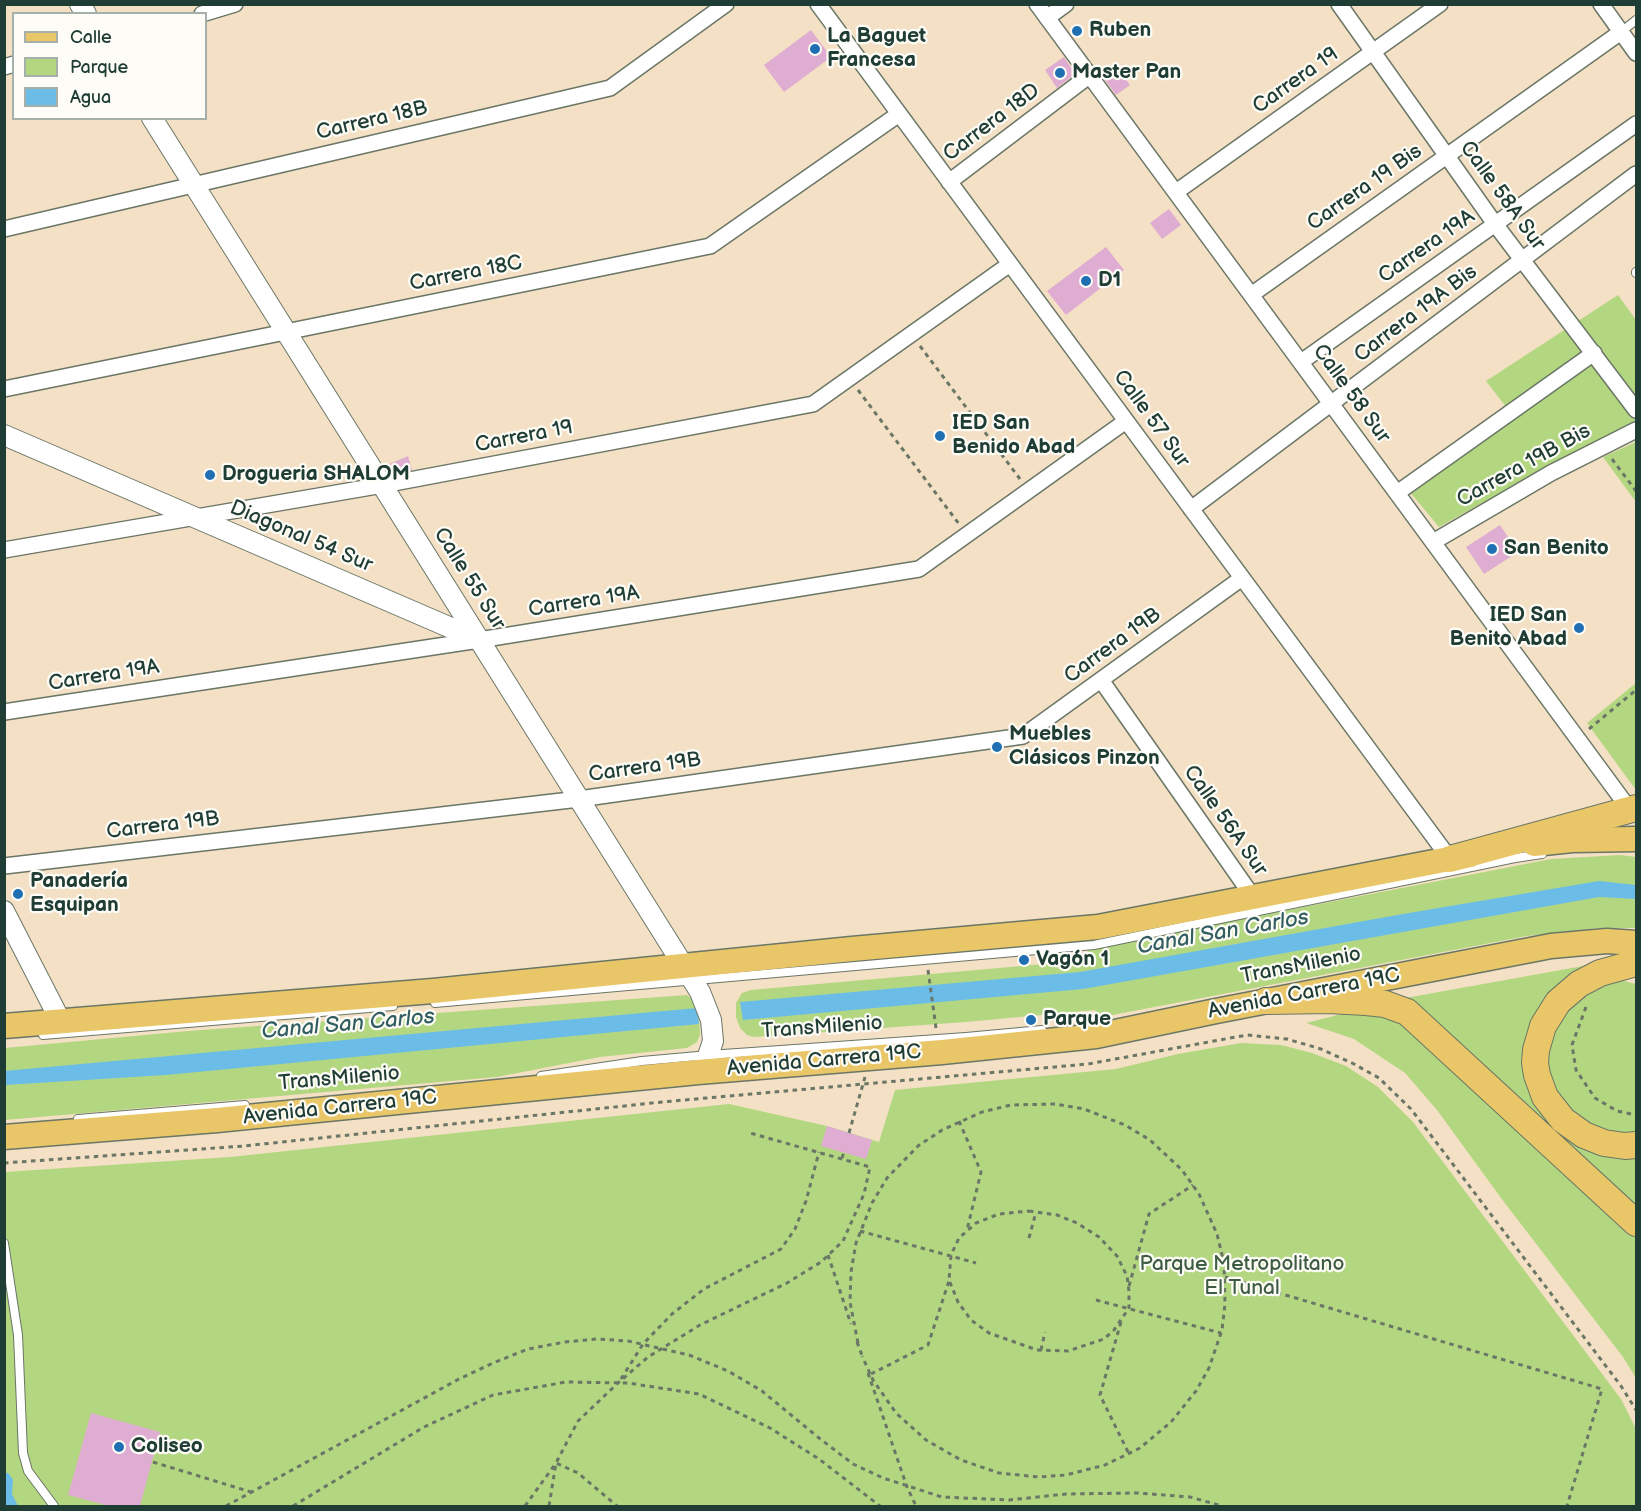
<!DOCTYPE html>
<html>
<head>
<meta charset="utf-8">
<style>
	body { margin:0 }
	#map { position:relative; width:1641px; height:1511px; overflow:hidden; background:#f4e0c4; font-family:"Balsamiq Sans",sans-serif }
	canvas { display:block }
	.frame { position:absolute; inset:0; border:6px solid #1f3d34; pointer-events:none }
	.legend { position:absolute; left:12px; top:12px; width:195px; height:108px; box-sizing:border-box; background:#fdfcf7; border:2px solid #a4b0a9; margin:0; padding:8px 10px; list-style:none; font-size:18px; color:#1f3d34 }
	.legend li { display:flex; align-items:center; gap:12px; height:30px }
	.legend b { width:30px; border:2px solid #a4b0a9 }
</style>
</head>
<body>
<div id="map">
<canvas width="1641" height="1511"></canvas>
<div class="frame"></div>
<ul class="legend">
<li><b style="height:8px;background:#e9c769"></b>Calle</li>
<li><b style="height:16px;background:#b3d780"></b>Parque</li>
<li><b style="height:16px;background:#6bbde7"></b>Agua</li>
</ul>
</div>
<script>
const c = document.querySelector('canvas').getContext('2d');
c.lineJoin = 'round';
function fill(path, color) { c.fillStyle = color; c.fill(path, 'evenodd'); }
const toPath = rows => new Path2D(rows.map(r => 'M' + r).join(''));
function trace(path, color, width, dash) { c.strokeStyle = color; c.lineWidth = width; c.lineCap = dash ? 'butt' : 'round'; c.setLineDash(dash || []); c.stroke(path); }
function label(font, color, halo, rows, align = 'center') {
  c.font = font + ' "Balsamiq Sans",sans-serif'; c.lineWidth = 4.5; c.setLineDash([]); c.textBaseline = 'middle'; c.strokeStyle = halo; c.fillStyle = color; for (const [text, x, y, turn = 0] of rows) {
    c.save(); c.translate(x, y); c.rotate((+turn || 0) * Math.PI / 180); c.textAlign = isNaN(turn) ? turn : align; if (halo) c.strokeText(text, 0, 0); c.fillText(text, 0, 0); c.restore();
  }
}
fill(toPath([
	[1618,295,1636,320,1636,424,1559,460,1439,527,1409,491,1513,416,1486,381],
	[1636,442,1636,502,1603,457],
	[1636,683,1636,790,1587,723],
	[1620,855,1636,857,1636,928,1599,928,1527,936,1097,1018,1095,1010,966,1022,754,1037,747,1035,740,1028,736,1017,736,1003,742,993,751,990,1089,960,1088,950,1181,931,1551,859],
	[1594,964,1556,991,1535,1094,1636,1155,1636,1211,1400,999],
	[1608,977,1636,984,1636,1135,1612,1135,1585,1125,1560,1105,1546,1081,1547,1034,1562,1009],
	[687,995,693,1000,699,1015,700,1035,697,1042,687,1048,600,1057,497,1077,5,1120,5,1048,188,1031],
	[1346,1013,1372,1013,1399,1022,1636,1236,1636,1378,1623,1357,1501,1198,1437,1110,1405,1073,1354,1039,1306,1023],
	[1241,1043,1281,1045,1312,1053,1346,1066,1378,1087,1413,1122,1621,1399,1636,1429,1636,1506,5,1506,5,1172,230,1157,729,1104,827,1126,879,1142,895,1090,1116,1069,1178,1054]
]), '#b3d780');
fill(toPath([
	[1599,881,1636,885,1636,899,1599,897,1083,989,743,1020,740,1002,1080,972,1403,914],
	[697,1008,699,1024,166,1075,5,1085,4,1071],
	[5,1472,9,1474,13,1480,12,1494,18,1506,5,1506]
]), '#6bbde7');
fill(toPath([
	[811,30,831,57,784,92,764,65],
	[1064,57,1072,69,1074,75,1057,88,1045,70],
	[1119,70,1130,85,1116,95,1105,80],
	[1169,209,1181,225,1162,239,1150,223],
	[1106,247,1124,270,1066,315,1047,291],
	[408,456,412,470,389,473,385,466],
	[1500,525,1518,552,1484,574,1466,547],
	[827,1126,872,1140,866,1159,821,1146],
	[91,1413,160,1432,140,1506,109,1506,68,1495]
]), '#dfacd2');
const service = toPath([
	[1621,32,1636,20],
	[1636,272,1636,273],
	[435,1003,1094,945,1515,858,1542,854],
	[43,1035,393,1006],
	[541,1076,642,1061,709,1055,966,1037,1042,1030],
	[78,1119,245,1105],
	[4,1243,18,1335,23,1453,28,1471,54,1506]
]);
const minor = toPath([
	[818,4,1450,859],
	[1037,4,1630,810],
	[1339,4,1495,224,1636,410],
	[1601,4,1636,53],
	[202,14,235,4],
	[1047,18,1066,4],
	[4,67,14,64],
	[949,182,1090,75],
	[1176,192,1440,4],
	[4,229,610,88,726,4],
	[1251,295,1621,32],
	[1301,362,1636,124],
	[4,389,710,246,899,114],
	[1397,493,1594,353],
	[1191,509,1636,174],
	[1433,542,1551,473,1636,430],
	[4,550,383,485,813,404,1010,264],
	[1101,680,1253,897],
	[4,712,479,640,919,569,1126,421],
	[4,866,579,799,1023,736,1242,578]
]);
const tertiary = toPath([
	[80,4,86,14],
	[152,118,700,992,711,1020,713,1041,706,1062,698,1072],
	[4,435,479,640],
	[4,911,60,1020]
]);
const primary = toPath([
	[1534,844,1572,840,1636,839],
	[4,1026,433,991,852,949,1098,927,1470,855],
	[4,1137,217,1120,698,1072,942,1052,1096,1036,1216,1011,1551,946,1607,941,1636,943]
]);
const trunk = toPath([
	[1450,859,1636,808],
	[1636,963,1600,973,1579,984,1558,1002,1543,1026,1536,1050,1535,1063,1537,1075,1545,1097,1563,1120,1584,1135,1604,1143,1625,1146,1636,1145],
	[1266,1001,1328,1000,1366,1002,1385,1004,1407,1012,1636,1223]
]);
trace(service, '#6a7666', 10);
trace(minor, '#6a7666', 18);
trace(tertiary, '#6a7666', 22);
trace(primary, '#6a7666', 27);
trace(trunk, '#6a7666', 28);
trace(toPath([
	[920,346,1020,479],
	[858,390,959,524],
	[1612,459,1636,491],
	[1589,729,1636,690],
	[928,970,936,1028],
	[1586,1007,1572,1045,1576,1070,1595,1098,1617,1111,1636,1115],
	[959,1121,981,1172,967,1230],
	[849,1133,865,1077],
	[842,1158,844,1152],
	[4,1163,244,1146,662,1102,1088,1064,1247,1035,1287,1039,1321,1049,1354,1064,1379,1078,1411,1109,1621,1386,1636,1410],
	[1029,1211,1057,1215,1077,1223,1099,1237,1117,1256,1127,1276,1129,1291,1129,1308,1114,1330,1104,1339,1068,1351,1037,1350,989,1333,971,1320,958,1302,949,1280,951,1255,959,1238,976,1223,999,1214,1029,1211],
	[860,1231,976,1263],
	[1029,1238,1036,1212],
	[828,1255,851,1324],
	[1225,1277,1602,1389,1567,1506],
	[1129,1286,1149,1214,1193,1185],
	[1096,1300,1221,1333],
	[1121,1322,1100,1395,1129,1454],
	[857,1342,863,1358],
	[858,1343,850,1302,851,1272,856,1243,872,1203,887,1178,918,1146,942,1130,982,1112,1011,1105,1055,1104,1084,1109,1125,1125,1150,1140,1182,1170,1199,1194,1217,1234,1224,1263,1225,1304,1222,1330,1209,1368,1196,1391,1171,1422,1140,1448,1105,1465,1066,1475,1039,1477,999,1473,961,1460,926,1440,896,1413,873,1380,862,1356],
	[1041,1350,1045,1332],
	[868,1373,907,1487,916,1506],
	[871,1374,928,1345,949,1281],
	[621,1379,643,1344,672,1314,704,1289,781,1249,795,1229,806,1201,819,1152],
	[153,1462,251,1492],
	[226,1506,459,1379,493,1363,528,1349,565,1342,597,1339,628,1341,689,1355,728,1371,762,1391,819,1438,853,1464,883,1478,942,1497,1009,1500,1066,1494,1138,1493,1190,1497,1222,1506],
	[293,1506,424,1427,493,1395,566,1382,628,1383,699,1394,770,1428,819,1459,880,1506],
	[525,1506,556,1463,578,1473,617,1506],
	[549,1506,556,1463,578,1421,618,1383,648,1357,700,1325,787,1283,821,1262,843,1241,864,1194,870,1167,750,1133]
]), '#6a7666', 3, [4.5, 4.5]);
trace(service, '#fff', 8);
trace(minor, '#fff', 15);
trace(tertiary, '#fff', 20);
trace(primary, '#e9c769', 24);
trace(trunk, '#e9c769', 26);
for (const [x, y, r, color] of [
	[1077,31,6,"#1f6fb2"],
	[815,49,6,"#1f6fb2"],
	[1060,73,6,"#1f6fb2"],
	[1086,281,6,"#1f6fb2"],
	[940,436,6,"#1f6fb2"],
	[210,475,6,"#1f6fb2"],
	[1492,549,6,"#1f6fb2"],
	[1579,628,6,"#1f6fb2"],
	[997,747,6,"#1f6fb2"],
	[18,894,6,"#1f6fb2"],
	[1024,960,6,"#1f6fb2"],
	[1031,1020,6,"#1f6fb2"],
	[119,1447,6,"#1f6fb2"]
]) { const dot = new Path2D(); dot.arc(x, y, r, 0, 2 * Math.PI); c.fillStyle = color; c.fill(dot); trace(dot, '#fdfcf7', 2); }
label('bold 21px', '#1f3d34', '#fdfcf7', [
	["Ruben",1089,31],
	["La Baguet",827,37],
	["Francesa",827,61],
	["Master Pan",1072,73],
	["D1",1098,281],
	["IED San",952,424],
	["Benido Abad",952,448],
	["Drogueria SHALOM",222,475],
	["San Benito",1504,549],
	["IED San",1567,616,"right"],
	["Benito Abad",1567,640,"right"],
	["Muebles",1009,735],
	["Clásicos Pinzon",1009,759],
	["Panadería",30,882],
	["Esquipan",30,906],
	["Vagón 1",1036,960],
	["Parque",1043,1020],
	["Coliseo",131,1447]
], 'left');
label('21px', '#1f3d34', '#fdfcf7', [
	["Carrera 19",1296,81,-35],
	["Carrera 18B",372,121,-13],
	["Carrera 18D",992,123,-37],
	["Carrera 19 Bis",1365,188,-35],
	["Calle 58A Sur",1502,196,54],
	["Carrera 19A",1427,247,-35],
	["Carrera 18C",466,274,-11],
	["Carrera 19A Bis",1416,314,-37],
	["Calle 58 Sur",1351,394,54],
	["Calle 57 Sur",1151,419,54],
	["Carrera 19",524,437,-11],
	["Carrera 19B Bis",1524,466,-29],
	["Diagonal 54 Sur",301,537,23],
	["Calle 55 Sur",469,579,58],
	["Carrera 19A",584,602,-9],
	["Carrera 19B",1113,646,-36],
	["Carrera 19A",104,676,-9],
	["Carrera 19B",645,768,-8],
	["Calle 56A Sur",1225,821,55],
	["Carrera 19B",163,826,-7],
	["TransMilenio",1301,966,-11],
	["Avenida Carrera 19C",1304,994,-11],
	["TransMilenio",822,1028,-4],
	["Avenida Carrera 19C",824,1061,-5],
	["TransMilenio",339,1079,-5],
	["Avenida Carrera 19C",340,1108,-6]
]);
label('21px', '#3d5c43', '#fdfcf7', [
	["Parque Metropolitano",1242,1265],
	["El Tunal",1242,1289]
]);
label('italic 22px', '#325d61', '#fdfcf7', [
	["Canal San Carlos",1223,933,-10],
	["Canal San Carlos",348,1025,-5]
]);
</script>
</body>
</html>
